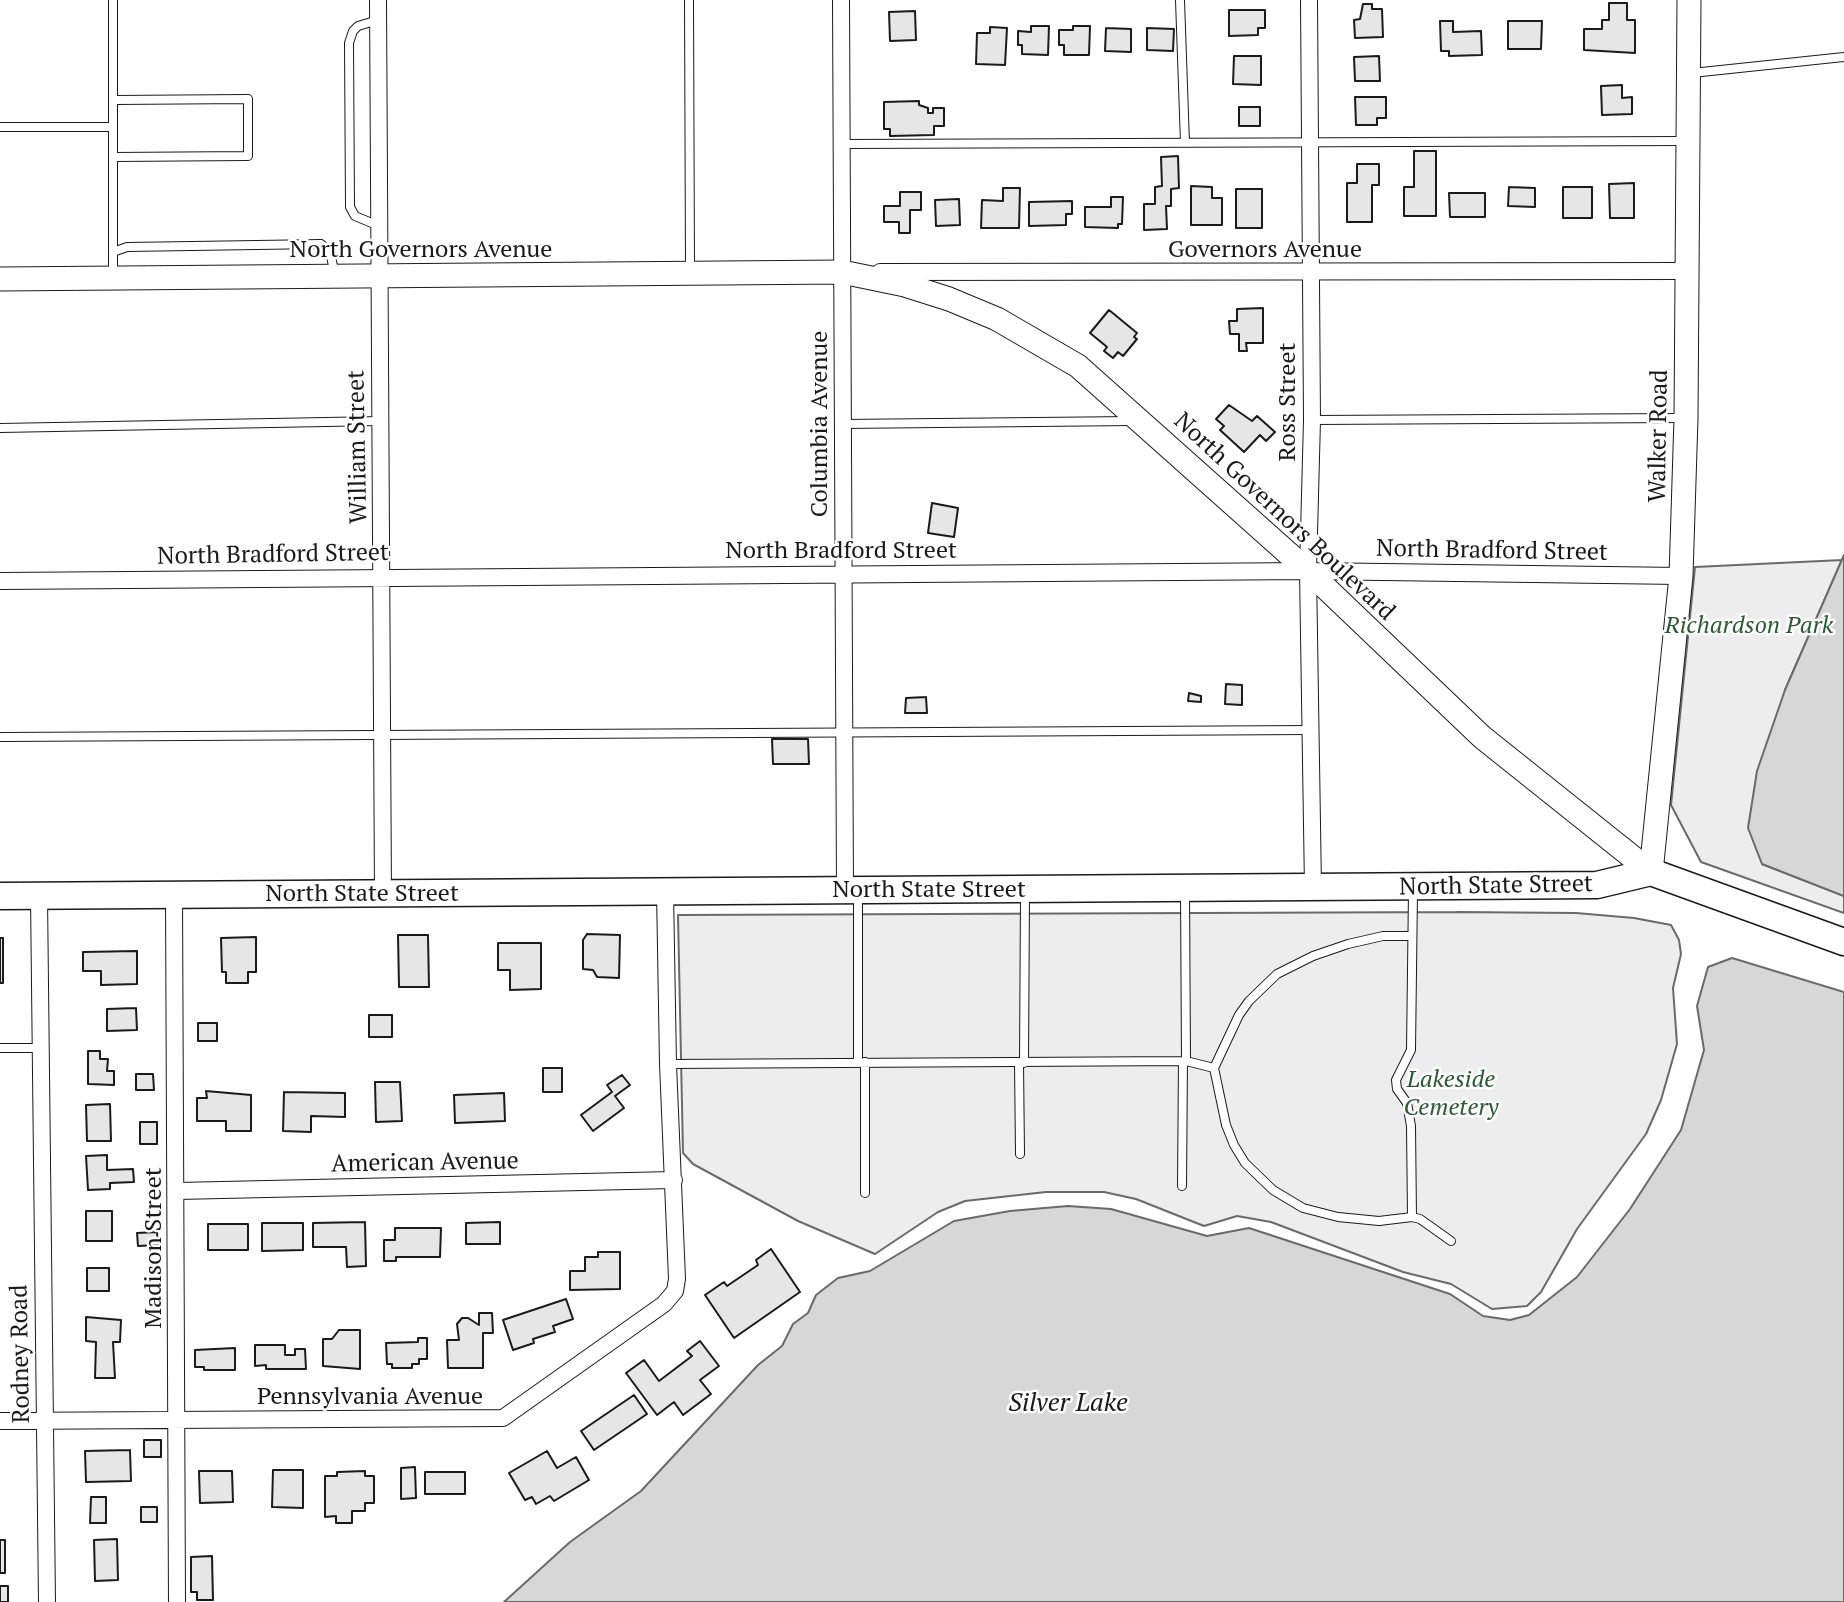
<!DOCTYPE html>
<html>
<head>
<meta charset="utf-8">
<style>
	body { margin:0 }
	canvas { display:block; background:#fff }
</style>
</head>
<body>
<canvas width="1844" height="1602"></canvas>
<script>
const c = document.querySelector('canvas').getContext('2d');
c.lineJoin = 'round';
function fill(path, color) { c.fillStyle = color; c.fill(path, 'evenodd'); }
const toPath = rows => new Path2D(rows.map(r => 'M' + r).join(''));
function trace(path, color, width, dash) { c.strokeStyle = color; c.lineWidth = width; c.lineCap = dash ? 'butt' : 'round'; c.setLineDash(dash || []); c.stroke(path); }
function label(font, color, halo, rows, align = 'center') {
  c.font = font + ' "PT Serif",serif'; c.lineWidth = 5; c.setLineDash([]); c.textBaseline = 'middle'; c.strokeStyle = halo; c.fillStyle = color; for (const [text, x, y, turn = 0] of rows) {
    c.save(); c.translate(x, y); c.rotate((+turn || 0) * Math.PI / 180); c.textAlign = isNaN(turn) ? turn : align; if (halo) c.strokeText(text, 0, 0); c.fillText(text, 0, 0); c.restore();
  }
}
const green = toPath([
	[1842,560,1785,690,1762,864,1844,896,1844,913,1701,862,1671,805,1695,567,1842,560],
	[1457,912,1576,913,1634,918,1671,925,1679,940,1681,954,1673,988,1677,1044,1661,1100,1646,1134,1577,1229,1541,1292,1527,1306,1492,1309,1451,1284,1403,1272,1271,1222,1237,1216,1204,1226,1136,1199,1104,1192,1046,1192,965,1201,938,1212,875,1254,798,1221,693,1164,683,1153,678,915,1457,912]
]);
fill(green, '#ededed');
trace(green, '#6a6a6a', 2);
const water = toPath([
	[1844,555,1844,896,1762,864,1748,828,1757,771,1785,690,1844,555],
	[1732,958,1844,992,1844,1602,504,1602,570,1542,641,1491,758,1365,782,1346,793,1324,808,1313,816,1295,838,1278,870,1271,954,1221,1010,1211,1068,1206,1111,1209,1207,1236,1249,1228,1450,1294,1483,1316,1510,1320,1529,1315,1577,1277,1630,1209,1681,1130,1704,1050,1697,1006,1708,967,1732,958]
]);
fill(water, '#d7d7d7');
trace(water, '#6a6a6a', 2);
const building = toPath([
	[1609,3,1627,3,1627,20,1635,20,1635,53,1584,50,1584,29,1602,29,1602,20,1609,20,1609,3],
	[1363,4,1372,4,1372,9,1382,9,1383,37,1355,38,1354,20,1360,19,1363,4],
	[1229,10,1265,10,1265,28,1258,28,1258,35,1229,36,1229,10],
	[915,11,916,40,890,41,889,12,915,11],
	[1440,21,1453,21,1453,32,1481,31,1482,55,1449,56,1449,51,1441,51,1440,21],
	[1508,21,1542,21,1541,49,1508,49,1508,21],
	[1031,26,1049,26,1048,55,1022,54,1022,45,1018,45,1018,31,1031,32,1031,26],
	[1073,26,1090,26,1089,55,1064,55,1064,45,1059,45,1059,30,1073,30,1073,26],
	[990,27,1007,28,1005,65,976,64,977,33,990,33,990,27],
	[1106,28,1131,29,1131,52,1105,51,1106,28],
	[1147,28,1174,29,1173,51,1147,50,1147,28],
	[1234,56,1261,56,1261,85,1233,84,1234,56],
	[1379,56,1380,81,1355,81,1354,57,1379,56],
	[1622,85,1622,98,1632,97,1632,114,1602,115,1601,86,1622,85],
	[1355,97,1386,97,1386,118,1377,118,1377,125,1356,125,1355,97],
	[919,101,919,105,928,108,928,113,933,113,933,108,944,108,944,126,934,126,934,135,890,136,890,129,884,129,884,102,919,101],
	[1239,107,1260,107,1260,126,1239,126,1239,107],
	[1414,151,1436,151,1436,216,1404,216,1404,187,1414,187,1414,151],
	[1178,156,1179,188,1171,189,1171,206,1166,206,1167,229,1144,230,1144,204,1155,204,1155,187,1162,186,1161,157,1178,156],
	[1357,164,1379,164,1379,185,1372,185,1372,222,1347,222,1347,183,1357,183,1357,164],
	[1634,183,1634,218,1610,218,1609,184,1634,183],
	[1191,186,1212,187,1212,198,1222,198,1222,225,1191,225,1191,186],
	[1509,187,1535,188,1535,207,1508,206,1509,187],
	[1563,187,1592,187,1592,218,1563,218,1563,187],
	[1003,188,1020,188,1019,228,981,228,982,200,1003,201,1003,188],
	[1236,189,1262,189,1262,228,1236,228,1236,189],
	[900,192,921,192,921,210,910,210,910,233,899,233,899,222,884,222,884,206,900,206,900,192],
	[1449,193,1485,193,1485,217,1450,217,1449,193],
	[1111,197,1123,197,1122,224,1118,224,1118,228,1085,227,1085,207,1111,207,1111,197],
	[959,199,960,225,936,226,935,200,959,199],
	[1072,201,1072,214,1066,214,1066,225,1029,226,1029,202,1072,201],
	[1263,308,1263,343,1246,343,1247,351,1239,351,1239,334,1230,334,1229,321,1237,321,1237,309,1263,308],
	[1109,310,1137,333,1134,337,1137,339,1123,356,1118,352,1113,358,1104,351,1107,347,1090,333,1109,310],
	[1229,405,1252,421,1257,416,1275,432,1266,441,1260,435,1244,452,1220,430,1224,426,1216,419,1229,405],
	[932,503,958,508,954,537,928,533,932,503],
	[1226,684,1242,685,1242,705,1225,704,1226,684],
	[1189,693,1201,696,1201,702,1188,701,1189,693],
	[926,697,927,713,905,713,906,698,926,697],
	[772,739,808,739,809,764,773,764,772,739],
	[587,934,620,935,619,978,597,977,593,970,583,969,583,940,587,934],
	[398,935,428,935,429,987,399,987,398,935],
	[256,937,256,972,248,972,248,983,226,983,226,972,222,972,221,938,256,937],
	[0,938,3,938,3,983,0,983,0,938],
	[498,943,541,943,541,989,510,990,510,970,498,970,498,943],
	[137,951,137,984,101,985,101,971,83,971,83,952,137,951],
	[136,1008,137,1030,107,1031,107,1009,136,1008],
	[369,1015,392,1015,392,1037,369,1037,369,1015],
	[198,1023,217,1023,217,1041,198,1041,198,1023],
	[88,1051,100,1051,100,1059,108,1059,107,1071,114,1071,114,1085,88,1084,88,1051],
	[543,1068,562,1068,562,1092,543,1092,543,1068],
	[136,1074,153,1074,154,1090,136,1090,136,1074],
	[622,1075,630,1085,615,1096,624,1108,593,1131,581,1115,612,1092,607,1085,622,1075],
	[375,1082,400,1082,402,1121,376,1122,375,1082],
	[206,1091,251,1095,251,1131,226,1131,226,1121,197,1121,197,1098,207,1098,206,1091],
	[284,1092,345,1093,345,1117,311,1116,311,1132,283,1131,284,1092],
	[504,1093,505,1121,455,1123,454,1095,504,1093],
	[110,1104,111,1141,87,1141,86,1105,110,1104],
	[140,1122,157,1122,157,1144,140,1144,140,1122],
	[107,1155,107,1170,133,1169,134,1182,110,1183,110,1189,88,1190,86,1156,107,1155],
	[86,1211,112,1211,112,1241,86,1241,86,1211],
	[365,1222,366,1266,347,1267,346,1247,313,1247,313,1223,365,1222],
	[500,1222,500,1244,466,1244,466,1223,500,1222],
	[262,1223,303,1223,303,1250,262,1251,262,1223],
	[208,1224,248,1224,248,1250,208,1250,208,1224],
	[395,1228,441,1228,440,1257,396,1257,396,1261,384,1261,384,1240,395,1240,395,1228],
	[157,1232,158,1245,138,1246,137,1233,157,1232],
	[771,1249,800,1292,734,1338,705,1295,724,1282,727,1286,758,1265,756,1260,771,1249],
	[598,1252,620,1252,620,1289,570,1290,570,1271,585,1271,585,1257,598,1257,598,1252],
	[87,1268,109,1268,109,1291,87,1291,87,1268],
	[566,1299,573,1319,553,1326,555,1332,533,1339,534,1343,513,1350,503,1320,566,1299],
	[479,1313,492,1313,493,1333,483,1333,483,1368,448,1368,447,1340,459,1340,457,1324,462,1318,468,1318,479,1325,479,1313],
	[86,1317,121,1320,120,1342,113,1342,115,1378,95,1378,96,1342,86,1341,86,1317],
	[339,1330,360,1330,360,1369,323,1366,323,1339,332,1339,339,1330],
	[418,1338,427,1338,427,1359,419,1359,419,1364,412,1364,412,1368,392,1368,392,1364,387,1364,386,1343,418,1342,418,1338],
	[700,1341,719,1366,700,1380,711,1394,683,1415,674,1402,657,1415,626,1373,644,1360,659,1381,692,1356,687,1351,700,1341],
	[255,1345,285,1345,285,1355,295,1355,295,1349,305,1349,306,1369,266,1369,266,1365,255,1366,255,1345],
	[235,1348,235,1370,204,1370,204,1367,195,1367,195,1350,235,1348],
	[634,1395,647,1414,594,1450,581,1431,634,1395],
	[144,1440,161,1440,161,1457,144,1457,144,1440],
	[130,1450,131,1481,86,1482,85,1451,130,1450],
	[547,1451,557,1468,576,1457,589,1480,554,1501,550,1496,536,1504,532,1497,525,1500,509,1473,547,1451],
	[415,1467,416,1498,401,1499,401,1468,415,1467],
	[273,1470,303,1470,303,1508,272,1507,273,1470],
	[199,1471,232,1471,233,1502,200,1503,199,1471],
	[365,1471,365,1476,374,1476,374,1503,365,1503,365,1511,352,1511,352,1523,336,1523,336,1516,325,1517,325,1476,337,1476,337,1472,365,1471],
	[425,1472,465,1472,465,1494,425,1494,425,1472],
	[91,1497,106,1497,106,1523,90,1523,91,1497],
	[141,1507,157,1507,157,1522,141,1522,141,1507],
	[117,1539,118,1580,95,1581,94,1540,117,1539],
	[0,1540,5,1540,5,1573,0,1573,0,1540],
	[212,1556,213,1600,197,1600,197,1592,191,1592,191,1557,212,1556],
	[0,1586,8,1586,8,1602,0,1602,0,1586]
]);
fill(building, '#e6e6e6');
trace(building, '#1a1a1a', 2);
const lane = toPath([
	[113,0,113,277],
	[689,0,690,270],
	[1180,0,1185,143],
	[378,20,358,26,353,31,349,43,350,207,355,216,379,226],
	[1692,73,1844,57],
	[0,127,113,127],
	[842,144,1686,141],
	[113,157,248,156,248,99,114,100],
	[113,252,127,247,321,244,330,252,335,275],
	[1312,420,1683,418],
	[842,424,1133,421],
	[0,428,380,421],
	[0,737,1313,730],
	[1185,890,1186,1061],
	[858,893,858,1062],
	[1412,936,1383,936,1348,944,1313,956,1277,974,1249,1001,1239,1015,1214,1068,1226,1125,1234,1145,1245,1163,1273,1190,1303,1208,1338,1217,1379,1221,1412,1217,1420,1219,1451,1241],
	[0,1048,41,1048],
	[865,1062,865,1193],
	[1019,1063,1020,1154],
	[1024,1063,1025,893],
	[668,1064,1186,1061,1214,1068],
	[1182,1186,1183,1061],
	[1412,1217,1411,1126,1407,1103,1397,1089,1396,1080,1411,1050,1413,891]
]);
const street = toPath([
	[378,0,383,894],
	[841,0,845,891],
	[1309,0,1312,420,1308,571,1313,888],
	[880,272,1688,271],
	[0,581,1308,571,1681,576],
	[174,895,177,1602],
	[39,896,47,1602],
	[177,1191,674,1180],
	[0,1421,503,1418,664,1304,675,1291,677,1279,668,1064,665,891]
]);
const secondary = toPath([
	[0,279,842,272,905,285,949,299,997,319,1078,366,1308,571,1482,737,1651,872],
	[1651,872,1681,576,1686,418,1689,0]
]);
const primary = toPath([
	[0,896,1597,885,1651,872,1844,942]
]);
trace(lane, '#1a1a1a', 10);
trace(street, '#1a1a1a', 18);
trace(secondary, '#1a1a1a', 25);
trace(primary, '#1a1a1a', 29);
trace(lane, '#fff', 8);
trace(street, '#fff', 16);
trace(secondary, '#fff', 23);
trace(primary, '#fff', 26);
label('24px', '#1a1a1a', '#fff', [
	["North Governors Avenue",421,250],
	["Governors Avenue",1265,250],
	["Ross Street",1288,402,-90],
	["Columbia Avenue",820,424,-90],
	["Walker Road",1659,436,-89],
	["William Street",358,447,-91],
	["North Governors Boulevard",1284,517,43],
	["North Bradford Street",841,551],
	["North Bradford Street",1492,551,1],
	["North Bradford Street",273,555,-1],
	["North State Street",1496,886,-1],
	["North State Street",929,890],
	["North State Street",362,894],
	["American Avenue",425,1163,-1],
	["Madison Street",154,1248,-90],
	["Rodney Road",21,1354,-91],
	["Pennsylvania Avenue",370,1397]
]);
label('italic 24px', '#2b5a34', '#fff', [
	["Richardson Park",1749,626],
	["Lakeside",1451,1080],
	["Cemetery",1451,1108]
]);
label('italic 26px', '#1a1a1a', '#fff', [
	["Silver Lake",1068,1404]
]);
</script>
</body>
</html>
